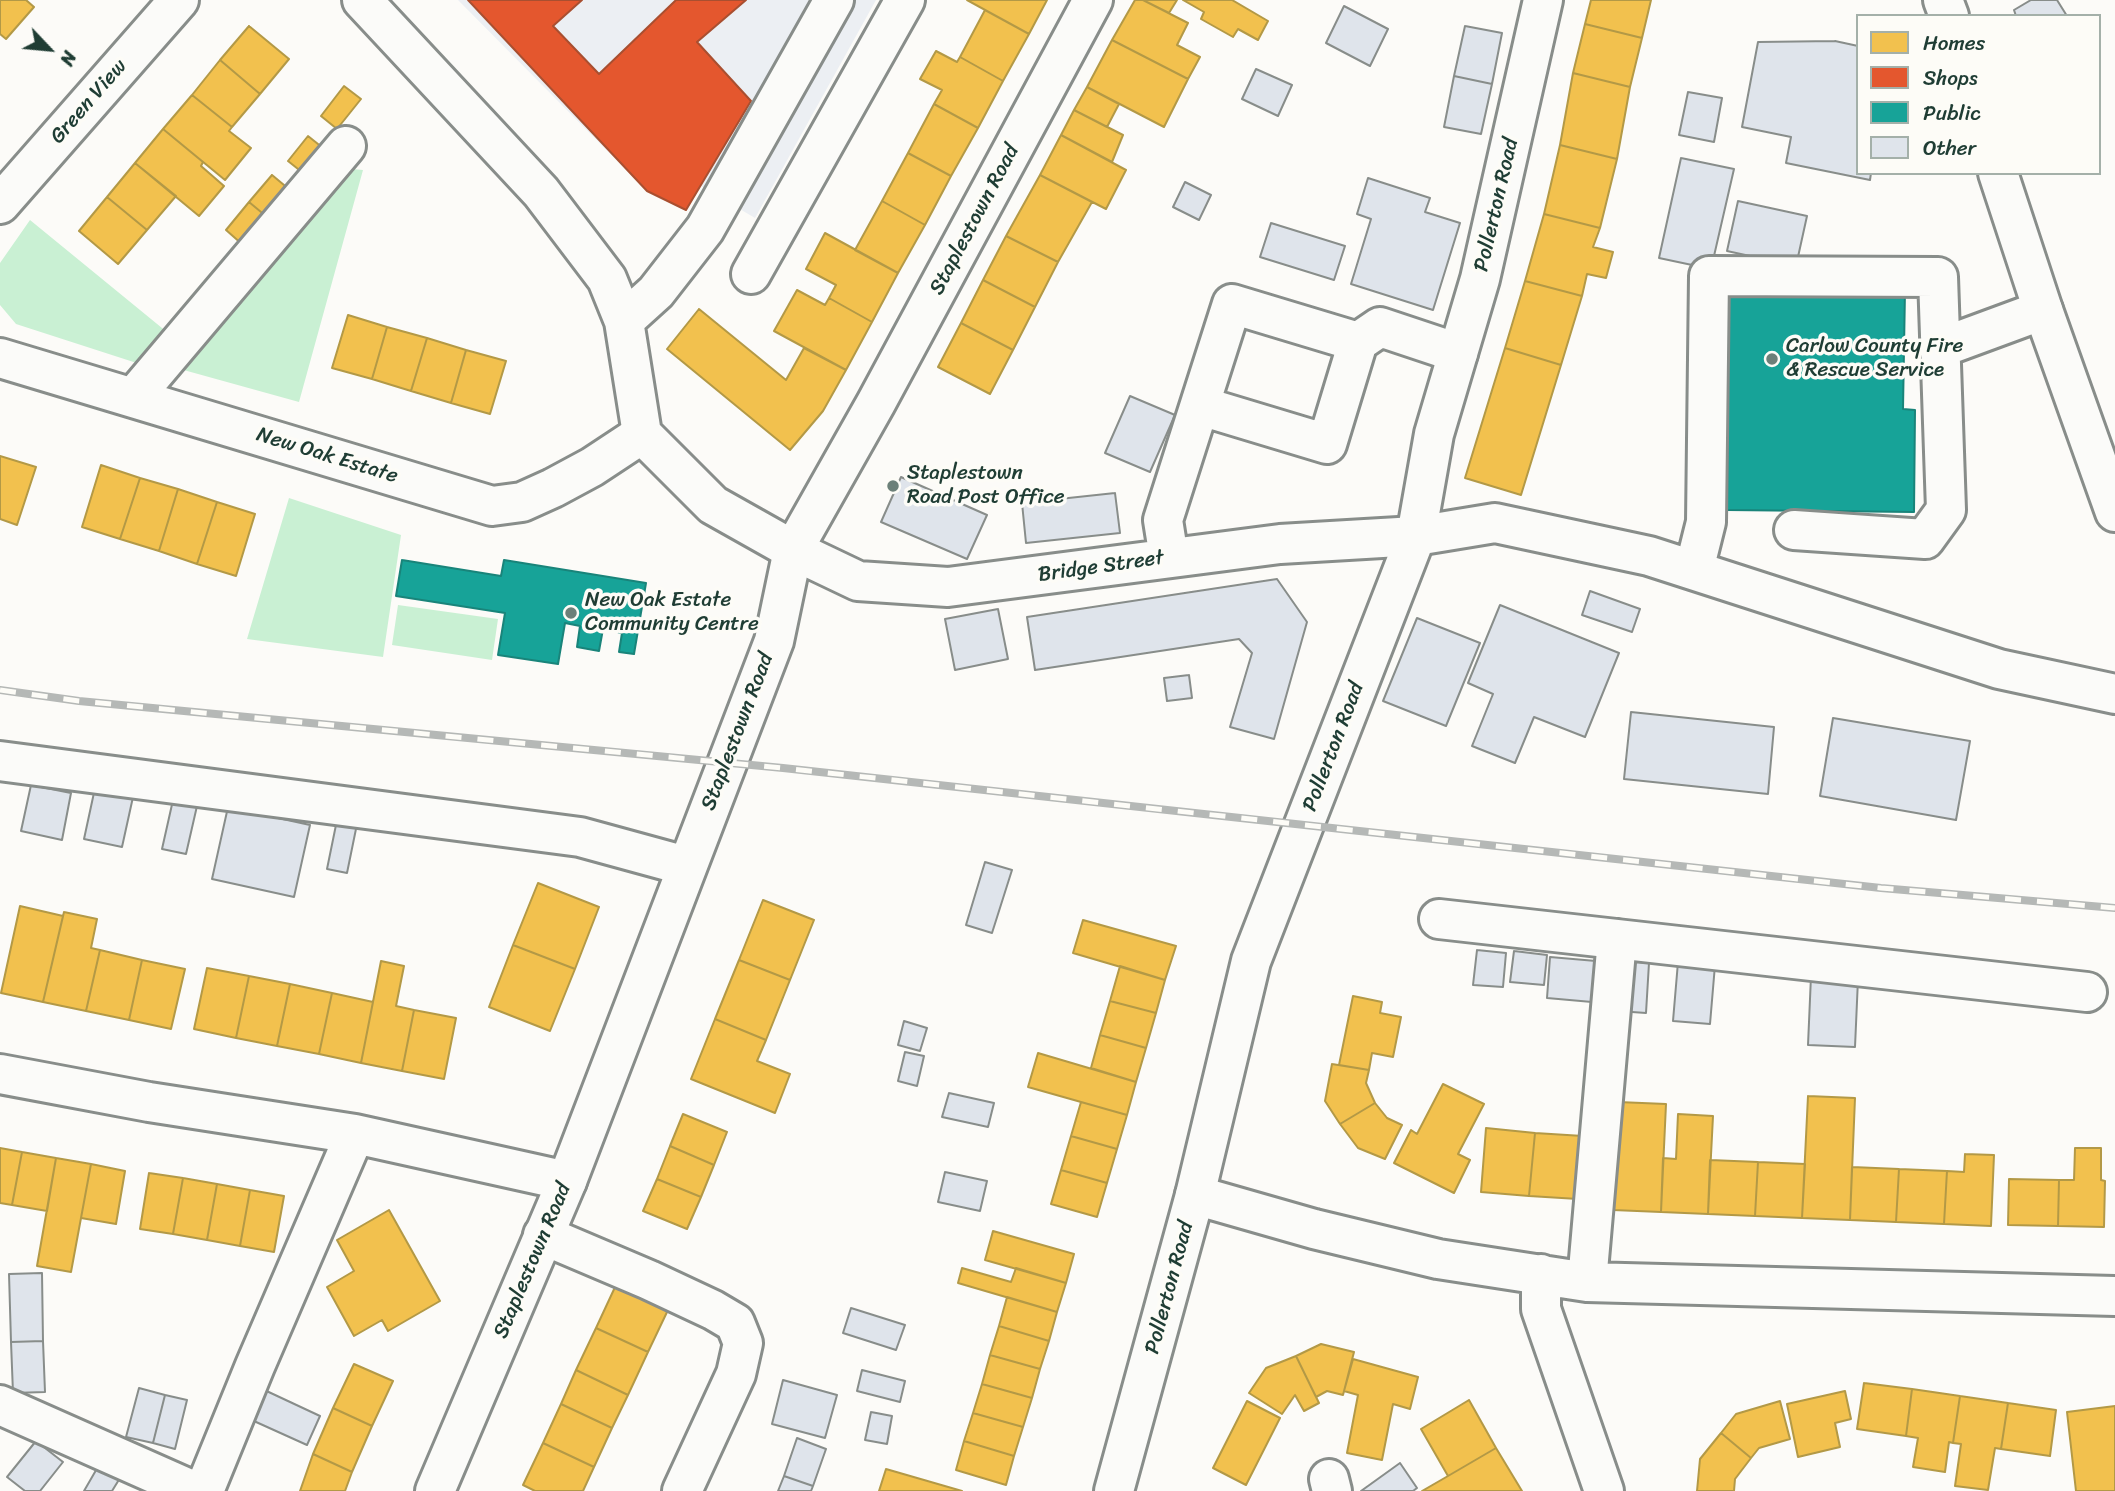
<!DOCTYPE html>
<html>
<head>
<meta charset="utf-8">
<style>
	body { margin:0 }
	#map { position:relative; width:2115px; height:1491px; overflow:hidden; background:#fcfbf8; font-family:Sriracha,sans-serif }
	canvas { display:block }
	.legend { position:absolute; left:1856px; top:14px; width:245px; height:161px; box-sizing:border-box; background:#fdfcf7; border:2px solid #a4b0a9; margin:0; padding:9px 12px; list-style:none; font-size:21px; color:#1f3d34 }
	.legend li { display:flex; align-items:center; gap:14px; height:35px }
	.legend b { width:35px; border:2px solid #a4b0a9 }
	.north { position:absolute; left:14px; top:14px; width:70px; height:70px; -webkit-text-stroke:5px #fdfcf7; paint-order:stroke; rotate:116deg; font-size:19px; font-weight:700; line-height:28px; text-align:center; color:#1f3d34 }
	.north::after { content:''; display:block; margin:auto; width:24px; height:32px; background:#1f3d34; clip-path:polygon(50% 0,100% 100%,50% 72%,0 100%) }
</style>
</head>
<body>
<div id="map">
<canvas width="2115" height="1491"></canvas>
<ul class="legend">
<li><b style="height:19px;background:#f2c14e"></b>Homes</li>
<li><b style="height:19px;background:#e4572e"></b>Shops</li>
<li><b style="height:19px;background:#17a398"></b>Public</li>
<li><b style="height:19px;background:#dfe4eb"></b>Other</li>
</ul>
<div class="north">N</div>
</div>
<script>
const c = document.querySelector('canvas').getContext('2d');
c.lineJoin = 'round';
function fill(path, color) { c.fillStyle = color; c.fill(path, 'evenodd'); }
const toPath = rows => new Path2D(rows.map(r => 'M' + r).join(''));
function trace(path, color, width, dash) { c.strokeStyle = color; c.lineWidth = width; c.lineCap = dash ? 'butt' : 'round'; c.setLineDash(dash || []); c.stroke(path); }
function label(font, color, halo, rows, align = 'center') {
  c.font = font + ' Sriracha,sans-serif'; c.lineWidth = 7; c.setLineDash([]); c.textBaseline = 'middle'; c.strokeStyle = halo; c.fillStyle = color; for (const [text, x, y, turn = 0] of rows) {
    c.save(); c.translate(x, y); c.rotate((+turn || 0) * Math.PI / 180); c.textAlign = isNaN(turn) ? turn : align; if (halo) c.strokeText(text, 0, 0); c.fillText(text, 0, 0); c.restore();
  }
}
fill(toPath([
	[458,0,876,0,755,218,699,185,686,210,647,191]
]), '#eceff3');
fill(toPath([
	[341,168,363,170,299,402,180,369],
	[30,220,173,337,149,367,16,324,0,305,0,263],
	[289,498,401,535,383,657,247,639],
	[398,605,498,619,492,660,392,645]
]), '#c9f0d3');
const homes = toPath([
	[0,0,26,0,34,7,6,39,0,34,0,0],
	[967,0,1047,0,1029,34,967,0],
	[1135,0,1143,0,1188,23,1177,45,1200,57,1188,79,1112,40,1135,0],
	[1143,0,1177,0,1169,13,1143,0],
	[1183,0,1232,0,1268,21,1258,40,1238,29,1233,37,1201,19,1204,12,1183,0],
	[1591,0,1651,0,1642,38,1585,24,1591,0],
	[985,10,1029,34,1003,81,960,57,985,10],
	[1585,24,1642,38,1630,87,1573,73,1585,24],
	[249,26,289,59,260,94,220,60,249,26],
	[1112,40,1188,79,1164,127,1087,87,1112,40],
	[936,51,957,62,960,57,1003,81,978,128,934,104,942,90,920,79,936,51],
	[220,60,260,94,232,127,192,95,220,60],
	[1573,73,1630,87,1617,159,1560,145,1573,73],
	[344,86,361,99,337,129,321,116,344,86],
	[1087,87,1119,104,1107,127,1074,110,1087,87],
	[192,95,232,127,229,131,251,148,225,180,163,129,192,95],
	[934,104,978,128,951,176,908,153,934,104],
	[1074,110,1123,135,1112,162,1061,135,1074,110],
	[163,129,203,162,201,166,224,186,199,216,135,163,163,129],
	[1061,135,1126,170,1106,209,1040,175,1061,135],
	[308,136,323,148,303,173,288,161,308,136],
	[1560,145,1617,159,1600,228,1544,214,1560,145],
	[908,153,951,176,925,225,882,201,908,153],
	[135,163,176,196,147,230,107,197,135,163],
	[272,175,290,190,267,217,249,202,272,175],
	[1040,175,1092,202,1058,262,1006,236,1040,175],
	[107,197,147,230,118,264,79,231,107,197],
	[882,201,925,225,898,273,855,250,882,201],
	[249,202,267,217,243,245,226,230,249,202],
	[1544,214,1600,228,1593,247,1613,252,1606,278,1587,274,1582,296,1525,281,1544,214],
	[825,233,898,273,872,322,829,298,836,285,806,269,825,233],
	[1006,236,1058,262,1035,307,983,280,1006,236],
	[983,280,1035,307,1013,350,961,323,983,280],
	[1525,281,1582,296,1561,365,1505,348,1525,281],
	[797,290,825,305,829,298,872,322,846,370,774,331,797,290],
	[699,309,786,380,804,348,846,370,823,411,790,450,667,349,699,309],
	[348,315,387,327,372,379,332,368,348,315],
	[961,323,1013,350,990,394,938,367,961,323],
	[387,327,427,338,411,391,372,379,387,327],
	[427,338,466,350,451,403,411,391,427,338],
	[1505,348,1561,365,1521,495,1465,478,1505,348],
	[466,350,506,361,490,414,451,403,466,350],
	[0,456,36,467,17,525,0,519,0,456],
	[101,465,140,478,120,539,82,527,101,465],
	[140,478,178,489,159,551,120,539,140,478],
	[178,489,217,502,197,564,159,551,178,489],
	[217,502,255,514,236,576,197,564,217,502],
	[538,883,599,907,575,969,513,945,538,883],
	[763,900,814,920,790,980,739,960,763,900],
	[20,906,63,916,43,1002,1,993,20,906],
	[64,912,97,919,91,948,100,950,86,1011,43,1002,64,912],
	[1083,920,1176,946,1165,980,1073,953,1083,920],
	[513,945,575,969,550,1031,489,1007,513,945],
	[100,950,142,960,129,1020,86,1011,100,950],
	[142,960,185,969,171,1029,129,1020,142,960],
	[739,960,790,980,766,1040,715,1019,739,960],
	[381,961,404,966,396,1006,414,1010,402,1071,361,1063,381,961],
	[1120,966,1165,980,1156,1013,1110,1001,1120,966],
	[207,968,249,976,236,1038,194,1029,207,968],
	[249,976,290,984,277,1046,236,1038,249,976],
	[290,984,332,993,319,1054,277,1046,290,984],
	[332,993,373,1002,361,1063,319,1054,332,993],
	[1353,996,1382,1002,1380,1013,1401,1017,1393,1057,1372,1053,1369,1070,1339,1065,1353,996],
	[1110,1001,1156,1013,1146,1048,1100,1035,1110,1001],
	[414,1010,456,1018,444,1079,402,1071,414,1010],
	[715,1019,766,1040,757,1061,790,1074,775,1113,691,1079,715,1019],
	[1100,1035,1146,1048,1136,1082,1091,1068,1100,1035],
	[1038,1053,1136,1082,1127,1115,1028,1087,1038,1053],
	[1332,1064,1369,1070,1366,1083,1375,1103,1340,1124,1325,1101,1332,1064],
	[1443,1084,1484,1104,1458,1154,1470,1160,1454,1193,1394,1163,1411,1130,1417,1134,1443,1084],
	[1808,1096,1855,1098,1850,1220,1802,1218,1808,1096],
	[1081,1102,1127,1115,1117,1149,1071,1136,1081,1102],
	[1618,1102,1666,1104,1661,1212,1613,1210,1618,1102],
	[1375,1103,1387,1118,1402,1125,1385,1159,1358,1148,1340,1124,1375,1103],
	[683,1114,727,1132,714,1165,670,1146,683,1114],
	[1678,1114,1713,1116,1708,1214,1661,1212,1663,1158,1676,1159,1678,1114],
	[1486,1128,1535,1133,1529,1196,1481,1192,1486,1128],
	[1535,1133,1583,1136,1578,1199,1529,1196,1535,1133],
	[1071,1136,1117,1149,1107,1183,1061,1170,1071,1136],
	[670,1146,714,1165,701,1197,657,1179,670,1146],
	[0,1148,22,1152,12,1205,0,1203,0,1148],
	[2075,1148,2101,1148,2101,1180,2105,1181,2104,1227,2058,1226,2059,1180,2074,1180,2075,1148],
	[22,1152,56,1158,47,1211,12,1205,22,1152],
	[1965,1154,1994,1155,1991,1226,1944,1224,1947,1171,1964,1172,1965,1154],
	[56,1158,91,1164,71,1272,37,1266,56,1158],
	[1710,1160,1758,1162,1755,1216,1708,1214,1710,1160],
	[1758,1162,1805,1164,1802,1218,1755,1216,1758,1162],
	[91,1164,125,1171,116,1224,81,1218,91,1164],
	[1852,1167,1899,1169,1896,1222,1850,1220,1852,1167],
	[1899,1169,1947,1171,1944,1224,1896,1222,1899,1169],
	[1061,1170,1107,1183,1097,1217,1051,1204,1061,1170],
	[149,1173,183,1178,173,1234,140,1229,149,1173],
	[183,1178,217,1184,207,1240,173,1234,183,1178],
	[657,1179,701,1197,687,1229,643,1211,657,1179],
	[2009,1179,2059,1180,2058,1226,2008,1225,2009,1179],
	[217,1184,250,1190,240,1246,207,1240,217,1184],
	[250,1190,284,1196,274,1252,240,1246,250,1190],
	[389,1210,440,1301,388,1331,382,1320,354,1336,327,1287,354,1271,337,1240,389,1210],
	[993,1231,1074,1254,1066,1283,985,1260,993,1231],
	[962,1268,1011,1282,1016,1268,1066,1283,1057,1312,958,1283,962,1268],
	[616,1285,668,1310,648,1352,596,1328,616,1285],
	[1007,1297,1057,1312,1049,1341,999,1326,1007,1297],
	[999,1326,1049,1341,1040,1369,990,1355,999,1326],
	[596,1328,648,1352,628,1395,576,1370,596,1328],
	[1321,1344,1354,1352,1343,1395,1327,1391,1316,1397,1296,1356,1321,1344],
	[990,1355,1040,1369,1032,1398,982,1384,990,1355],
	[1296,1356,1319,1403,1304,1411,1295,1395,1282,1414,1249,1393,1266,1368,1296,1356],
	[1353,1359,1418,1377,1410,1409,1393,1404,1382,1460,1347,1453,1358,1395,1344,1391,1353,1359],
	[354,1364,393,1381,372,1426,333,1408,354,1364],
	[576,1370,628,1395,612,1428,561,1404,576,1370],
	[1864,1383,1912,1389,1906,1436,1857,1429,1864,1383],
	[982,1384,1032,1398,1023,1427,973,1413,982,1384],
	[1912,1389,1960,1396,1953,1443,1949,1442,1945,1472,1913,1467,1918,1438,1906,1436,1912,1389],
	[1845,1391,1851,1419,1835,1423,1840,1447,1798,1457,1787,1404,1845,1391],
	[1960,1396,2008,1403,2001,1449,1995,1448,1988,1490,1955,1486,1961,1444,1953,1443,1960,1396],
	[1469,1400,1496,1448,1448,1476,1421,1429,1469,1400],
	[1247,1401,1280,1418,1246,1485,1213,1468,1247,1401],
	[1780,1401,1790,1439,1759,1448,1751,1458,1721,1433,1736,1414,1780,1401],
	[2008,1403,2056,1410,2050,1456,2001,1449,2008,1403],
	[561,1404,612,1428,594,1467,543,1443,561,1404],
	[2115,1406,2115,1491,2076,1491,2067,1412,2115,1406],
	[333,1408,372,1426,352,1472,313,1454,333,1408],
	[973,1413,1023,1427,1014,1456,964,1441,973,1413],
	[1721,1433,1751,1458,1735,1479,1734,1491,1697,1491,1700,1459,1721,1433],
	[964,1441,1014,1456,1006,1485,956,1470,964,1441],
	[543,1443,594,1467,583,1491,535,1491,523,1485,543,1443],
	[1496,1448,1522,1491,1422,1491,1448,1476,1496,1448],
	[313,1454,352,1472,345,1491,300,1491,313,1454],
	[886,1469,962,1491,879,1491,886,1469]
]);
fill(homes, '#f2c14e');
trace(homes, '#b39946', 2);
const shops = toPath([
	[468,0,582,0,553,26,599,74,676,0,746,0,697,42,751,101,686,210,647,191,468,0]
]);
fill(shops, '#e4572e');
trace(shops, '#a94f30', 2);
const public = toPath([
	[1729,288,1905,290,1903,409,1915,410,1914,512,1727,510,1729,288],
	[402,560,501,576,504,560,646,583,634,654,619,652,622,633,603,629,599,651,577,647,580,626,565,623,558,664,498,655,505,613,396,596,402,560]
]);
fill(public, '#17a398');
trace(public, '#19847a', 2);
const building = toPath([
	[2031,0,2057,0,2067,16,2016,16,2014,10,2031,0],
	[1344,6,1388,29,1370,66,1326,43,1344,6],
	[1465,26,1502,33,1492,84,1454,76,1465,26],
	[1835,41,1858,46,1858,173,1871,173,1870,180,1786,163,1791,137,1742,127,1758,42,1835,41],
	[1256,69,1292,85,1278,116,1242,99,1256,69],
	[1454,76,1492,84,1481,134,1444,127,1454,76],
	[1688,92,1722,98,1714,142,1679,135,1688,92],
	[1681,158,1734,169,1711,269,1659,258,1681,158],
	[1368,178,1430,198,1425,212,1460,223,1433,310,1351,284,1371,219,1357,214,1368,178],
	[1185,182,1211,195,1199,220,1173,207,1185,182],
	[1738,201,1807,216,1796,266,1727,251,1738,201],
	[1271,223,1345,246,1334,280,1260,257,1271,223],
	[1130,396,1175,415,1150,472,1105,453,1130,396],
	[901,477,987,515,967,559,881,522,901,477],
	[1115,493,1120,533,1026,543,1022,503,1115,493],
	[1277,579,1307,622,1274,739,1230,727,1252,653,1239,639,1035,670,1027,617,1277,579],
	[1590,591,1640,609,1632,632,1582,615,1590,591],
	[1500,605,1619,653,1585,737,1534,717,1515,763,1472,746,1493,694,1468,683,1500,605],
	[998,609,1008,659,955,670,945,619,998,609],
	[1417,618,1480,643,1446,726,1383,701,1417,618],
	[1189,675,1192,698,1167,701,1164,678,1189,675],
	[1631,712,1774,727,1768,794,1624,779,1631,712],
	[1833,718,1970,741,1956,820,1820,796,1833,718],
	[31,785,71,793,62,840,21,831,31,785],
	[95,788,133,797,122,847,84,839,95,788],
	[173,800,197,806,186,854,162,849,173,800],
	[228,807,310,825,294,897,212,879,228,807],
	[337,820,357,824,347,873,327,869,337,820],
	[985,862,1012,870,992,933,966,925,985,862],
	[1477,950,1506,953,1503,987,1473,985,1477,950],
	[1514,951,1547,955,1544,985,1510,982,1514,951],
	[1550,957,1596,961,1592,1002,1547,998,1550,957],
	[1623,961,1649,963,1646,1013,1618,1011,1623,961],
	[1678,962,1715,965,1710,1024,1673,1021,1678,962],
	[1811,976,1858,979,1855,1047,1808,1045,1811,976],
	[904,1021,927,1028,920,1051,898,1045,904,1021],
	[905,1052,924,1056,917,1086,898,1081,905,1052],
	[949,1093,994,1103,988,1127,942,1117,949,1093],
	[945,1172,987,1181,980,1211,938,1202,945,1172],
	[42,1273,43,1341,11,1342,9,1274,42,1273],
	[851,1308,905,1325,896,1350,843,1333,851,1308],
	[43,1341,45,1392,13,1393,11,1342,43,1341],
	[862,1370,905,1381,900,1402,857,1391,862,1370],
	[783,1380,837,1395,825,1438,772,1424,783,1380],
	[258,1387,320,1416,307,1445,245,1417,258,1387],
	[139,1388,165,1395,153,1443,126,1437,139,1388],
	[165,1395,187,1400,175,1449,153,1443,165,1395],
	[871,1412,892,1416,887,1444,865,1440,871,1412],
	[797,1438,826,1449,813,1486,784,1476,797,1438],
	[36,1441,63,1462,40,1491,25,1491,7,1477,36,1441],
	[1400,1463,1417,1488,1413,1491,1361,1491,1400,1463],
	[99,1465,120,1478,112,1491,84,1491,99,1465],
	[784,1476,813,1486,811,1491,778,1491,784,1476]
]);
fill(building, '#dfe4eb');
trace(building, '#888d8a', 2);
const minor = toPath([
	[362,0,541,192,607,279,624,321,642,434,713,505,793,550,858,581,948,587,1280,544,1416,536,1495,523,1649,556,1999,669,2115,694],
	[0,204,179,0],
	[751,274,905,0],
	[624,321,656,292,705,229,834,0],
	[1358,342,1380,327,1458,353],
	[1940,348,2043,310],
	[0,358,492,506,522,502,553,488,592,467,642,434],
	[133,398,346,146],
	[1169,558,1163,520,1232,304,1358,342,1327,444,1201,406],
	[1694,570,1706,522,1709,276,1938,277,1946,510,1925,539,1794,530],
	[0,761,580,837,686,866],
	[1439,919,2087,992],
	[0,1074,149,1102,355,1134,567,1181],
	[1195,1195,1314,1229,1438,1259,1587,1282,2115,1296],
	[543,1235,649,1280,713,1310,735,1323,743,1343,736,1374,682,1491],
	[1541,1274,1541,1309,1604,1491],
	[1587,1282,1617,939],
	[0,1405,194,1491],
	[1329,1479,1332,1491],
	[204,1491,255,1366,355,1134]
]);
const major = toPath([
	[1943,0,1949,16],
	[1998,173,2043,310,2115,512],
	[435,1491,567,1181,774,641,793,550,876,403,1093,0],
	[1114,1491,1195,1195,1251,961,1416,536,1434,434,1480,279,1543,0]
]);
trace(minor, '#888d8a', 44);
trace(major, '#888d8a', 44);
trace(minor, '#fbfbf9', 38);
trace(major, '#fbfbf9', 38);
const rail = toPath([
	[0,690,79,701,783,768,1881,888,2115,908]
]);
trace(rail, '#b5b8b6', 8);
trace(rail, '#fdfcf7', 5, [16]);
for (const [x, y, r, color] of [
	[1772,359,7,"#6c8079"],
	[893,486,7,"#6c8079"],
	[571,613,7,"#6c8079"]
]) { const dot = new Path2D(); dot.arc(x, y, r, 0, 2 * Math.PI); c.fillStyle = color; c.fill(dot); trace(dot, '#fdfcf7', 2.5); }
label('21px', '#1f3d34', '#fdfcf7', [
	["Green View",89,102,-49],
	["Pollerton Road",1497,205,-77],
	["Staplestown Road",975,220,-62],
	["New Oak Estate",327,456,17],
	["Bridge Street",1101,567,-8],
	["Staplestown Road",738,732,-69],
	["Pollerton Road",1334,747,-69],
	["Staplestown Road",533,1261,-67],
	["Pollerton Road",1170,1288,-75]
]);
label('21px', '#1f3d34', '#fdfcf7', [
	["Carlow County Fire",1786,347],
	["& Rescue Service",1786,371],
	["Staplestown",907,474],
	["Road Post Office",907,498],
	["New Oak Estate",585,601],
	["Community Centre",585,625]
], 'left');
</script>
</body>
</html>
